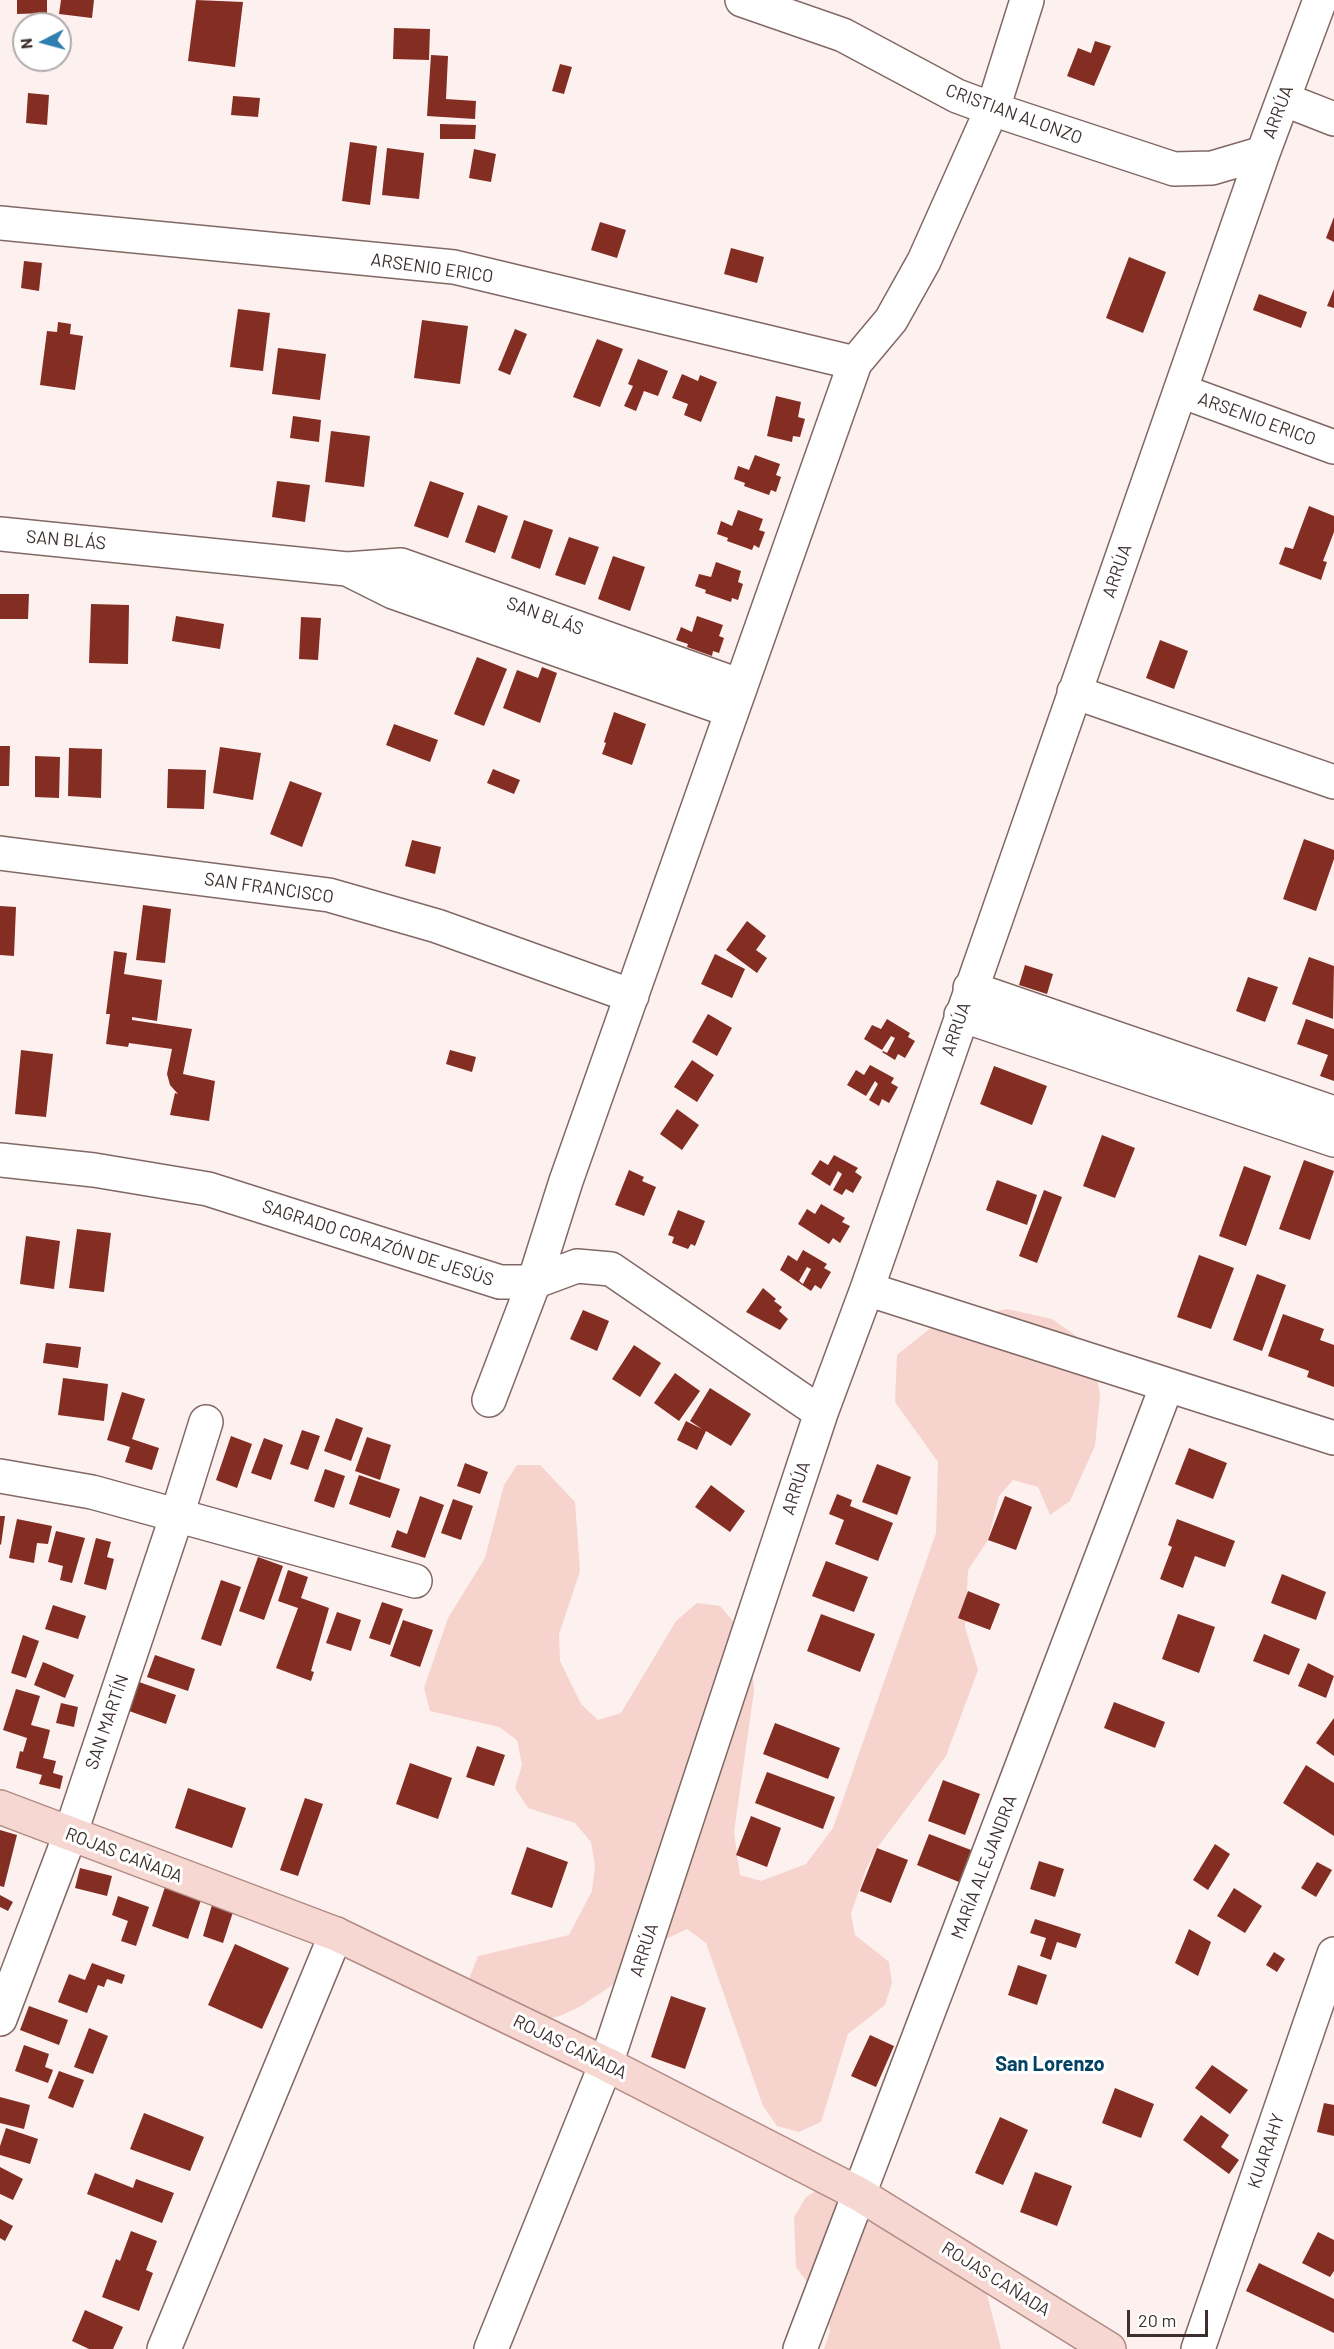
<!DOCTYPE html>
<html>
<head>
<meta charset="utf-8">
<style>
	body { margin:0 }
	#map { position:relative; width:1334px; height:2349px; overflow:hidden; background:#fdf1ef; font-family:Barlow,sans-serif }
	canvas { display:block }
	.north { position:absolute; left:12px; top:12px; width:60px; height:60px; box-sizing:border-box; background:#fff; border:2px solid #b1acab; border-radius:50%; rotate:264deg; font-size:16px; font-weight:700; line-height:24px; text-align:center; color:#3b302e }
	.north::after { content:''; display:block; margin:auto; width:21px; height:27px; background:#2f7fb1; clip-path:polygon(50% 0,100% 100%,50% 72%,0 100%) }
	.scale { position:absolute; left:1127px; top:2310px; width:81px; height:27px; box-sizing:border-box; border:3px solid #3b302e; border-top:0; padding-left:8px; font-size:18px; line-height:21px; white-space:nowrap; color:#3b302e; -webkit-text-stroke:4px #fff; paint-order:stroke }
</style>
</head>
<body>
<div id="map">
<canvas width="1334" height="2349"></canvas>
<div class="north">N</div>
<div class="scale">20 m</div>
</div>
<script>
const c = document.querySelector('canvas').getContext('2d');
c.lineJoin = 'round';
function fill(path, color) { c.fillStyle = color; c.fill(path, 'evenodd'); }
const toPath = rows => new Path2D(rows.map(r => 'M' + r).join(''));
function trace(path, color, width, dash) { c.strokeStyle = color; c.lineWidth = width; c.lineCap = dash ? 'butt' : 'round'; c.setLineDash(dash || []); c.stroke(path); }
function label(font, color, halo, rows, align = 'center') {
  c.font = font + ' Barlow,sans-serif'; c.lineWidth = 6; c.setLineDash([]); c.textBaseline = 'middle'; c.strokeStyle = halo; c.fillStyle = color; for (const [text, x, y, turn = 0] of rows) {
    c.save(); c.translate(x, y); c.rotate((+turn || 0) * Math.PI / 180); c.textAlign = isNaN(turn) ? turn : align; if (halo) c.strokeText(text, 0, 0); c.fillText(text, 0, 0); c.restore();
  }
}
fill(toPath([
	[1007,1309,1052,1319,1093,1348,1100,1396,1095,1446,1070,1501,1050,1515,1038,1487,1013,1480,999,1496,988,1540,968,1570,965,1627,978,1670,946,1756,877,1848,866,1869,851,1914,855,1935,889,1962,892,1983,885,2005,848,2034,821,2122,799,2132,777,2126,763,2106,706,1943,687,1929,647,1948,617,1982,581,2006,560,2016,537,2021,475,2000,469,1979,478,1956,569,1935,592,1891,595,1866,591,1842,575,1823,528,1808,515,1788,522,1765,517,1740,499,1727,430,1711,424,1688,448,1618,485,1558,504,1485,517,1465,540,1465,575,1502,580,1571,559,1634,560,1661,581,1704,598,1720,621,1713,676,1621,697,1603,720,1606,750,1641,754,1691,734,1832,740,1875,761,1881,806,1864,833,1828,936,1533,938,1462,895,1402,897,1355,938,1322],
	[827,2184,874,2188,938,2221,984,2283,1001,2349,824,2349,830,2331,826,2308,796,2267,794,2217,806,2197]
]), '#f6d3cd');
fill(toPath([
	[17,0,47,0,47,13,17,14],
	[61,0,94,0,92,18,59,14],
	[196,0,243,2,235,67,188,61],
	[394,28,430,29,429,60,393,59],
	[1095,41,1111,46,1094,86,1067,76,1078,48,1091,53],
	[431,55,448,56,446,99,476,101,475,119,427,116],
	[560,64,572,67,564,94,552,91],
	[28,93,49,95,47,125,26,123],
	[233,96,260,98,258,117,231,115],
	[440,124,476,125,475,139,440,139],
	[350,142,377,146,370,205,342,201],
	[387,148,424,153,419,199,382,195],
	[474,149,496,154,491,182,469,178],
	[1334,217,1334,242,1326,238],
	[600,222,626,230,617,258,591,250],
	[731,248,764,257,757,283,724,274],
	[1129,257,1166,272,1143,333,1106,318],
	[24,261,42,263,39,291,21,288],
	[1334,289,1334,308,1327,306],
	[1259,294,1307,312,1301,328,1253,310],
	[238,309,270,313,263,371,230,367],
	[422,320,468,326,460,384,414,378],
	[58,322,71,324,70,334,83,336,75,390,40,385,47,331,57,332],
	[515,329,527,334,510,375,498,370],
	[597,339,623,349,600,407,573,397],
	[278,348,326,354,320,400,272,394],
	[638,359,668,371,658,396,644,391,636,411,624,406,633,386,628,384],
	[682,374,698,381,700,375,717,382,701,422,684,415,688,404,672,398],
	[776,396,801,402,798,417,805,419,800,437,793,436,792,442,767,436],
	[293,416,321,420,319,442,290,438],
	[331,431,370,436,364,487,325,482],
	[755,455,780,464,776,475,781,477,776,492,771,490,769,495,744,486,745,483,734,479,738,466,749,470],
	[277,481,310,485,305,522,272,517],
	[430,481,464,493,448,538,414,526],
	[478,505,508,516,495,553,465,542],
	[1309,506,1334,516,1334,532,1323,561,1327,562,1321,580,1279,564,1285,547,1293,549],
	[738,510,763,519,759,530,765,532,759,548,754,545,752,550,727,541,728,538,717,534,721,521,732,526],
	[524,520,553,530,540,569,511,558],
	[569,537,599,547,585,585,555,575],
	[613,556,645,567,630,611,598,599],
	[716,562,741,571,738,582,743,584,738,600,732,598,731,602,705,593,706,590,695,586,699,574,711,577],
	[0,594,29,594,28,619,0,619],
	[91,604,129,605,128,664,89,663],
	[176,616,224,624,220,649,172,641],
	[697,616,723,625,719,636,724,638,719,653,713,651,712,656,687,647,688,644,676,640,681,627,692,632],
	[301,617,321,618,318,660,299,659],
	[1160,640,1188,651,1174,689,1146,678],
	[477,657,507,669,484,726,454,714],
	[542,667,557,673,540,723,503,708,517,670,538,678],
	[614,712,646,724,632,765,602,754,606,743,604,742],
	[394,724,438,740,430,762,386,745],
	[0,746,10,746,9,786,0,786],
	[220,747,261,753,253,800,213,793],
	[69,748,102,749,101,798,68,796],
	[35,756,60,757,59,798,35,797],
	[168,769,206,770,204,809,167,808],
	[493,769,520,780,514,794,487,783],
	[290,781,322,793,302,847,270,834],
	[1304,839,1334,850,1334,859,1316,911,1283,899],
	[412,840,441,847,435,874,405,866],
	[143,905,171,909,165,963,136,960],
	[0,906,16,907,14,956,0,955],
	[747,921,766,936,756,950,767,958,757,973,726,950],
	[114,951,127,953,124,974,162,980,157,1021,132,1017,132,1020,192,1029,183,1074,215,1081,209,1121,170,1115,175,1093,178,1094,170,1085,167,1074,172,1049,129,1043,128,1047,106,1044,110,1014,106,1014],
	[715,954,745,969,732,998,701,984],
	[1309,957,1334,966,1333,1019,1292,1004],
	[1025,965,1053,974,1047,994,1019,985],
	[1248,977,1278,987,1265,1022,1236,1011],
	[708,1014,732,1028,717,1056,692,1042],
	[887,1019,910,1033,908,1037,915,1041,905,1058,898,1054,895,1060,882,1052,883,1051,887,1053,895,1038,891,1036,882,1050,864,1039,872,1025,881,1029],
	[1306,1019,1334,1029,1334,1081,1320,1076,1328,1055,1297,1044],
	[21,1050,53,1054,46,1117,15,1114],
	[450,1050,476,1057,472,1072,446,1064],
	[692,1060,714,1075,697,1102,674,1087],
	[870,1065,894,1078,891,1083,898,1087,889,1103,882,1099,879,1106,869,1100,878,1084,875,1081,866,1096,847,1085,856,1070,864,1075],
	[994,1066,1047,1086,1032,1125,980,1104],
	[677,1109,699,1125,682,1150,660,1134],
	[1102,1135,1135,1148,1115,1198,1083,1186],
	[834,1155,858,1168,855,1172,862,1177,853,1193,846,1189,842,1195,833,1190,842,1174,838,1171,830,1186,811,1174,820,1160,828,1165],
	[1304,1160,1334,1171,1310,1240,1279,1229],
	[1244,1166,1271,1176,1246,1246,1219,1236],
	[629,1170,644,1177,642,1181,656,1187,644,1216,615,1205],
	[997,1180,1037,1195,1027,1225,986,1210],
	[1044,1190,1062,1197,1037,1263,1019,1256],
	[821,1204,845,1218,842,1222,850,1226,840,1243,833,1238,829,1244,798,1224,807,1209,815,1214],
	[678,1210,705,1221,695,1246,691,1244,688,1249,672,1243,674,1237,668,1235],
	[77,1229,111,1233,104,1292,69,1288],
	[26,1236,60,1241,54,1289,20,1284],
	[803,1250,827,1264,824,1268,831,1272,821,1289,815,1285,811,1291,780,1270,788,1255,797,1261],
	[807,1267,811,1269,803,1284,799,1281],
	[1199,1255,1234,1268,1211,1329,1177,1317],
	[1257,1274,1286,1285,1262,1351,1233,1340],
	[763,1288,776,1299,774,1301,782,1307,779,1311,788,1319,780,1330,746,1312],
	[583,1310,609,1321,597,1351,570,1339],
	[1283,1314,1324,1329,1320,1340,1334,1345,1334,1387,1307,1377,1309,1371,1268,1356],
	[46,1343,81,1347,78,1368,43,1363],
	[634,1345,661,1363,640,1397,612,1379],
	[675,1373,700,1391,679,1421,654,1403],
	[63,1378,108,1384,104,1421,58,1415],
	[710,1388,751,1414,731,1446,706,1431,697,1450,677,1440,686,1421,702,1429,690,1421],
	[122,1392,145,1399,132,1439,159,1448,152,1470,125,1462,130,1447,107,1440],
	[336,1418,363,1428,351,1461,324,1451],
	[302,1430,320,1436,308,1470,290,1464],
	[231,1436,252,1444,237,1488,216,1480],
	[367,1437,391,1445,380,1480,355,1471],
	[264,1438,283,1445,271,1480,251,1473],
	[1189,1448,1227,1463,1213,1499,1175,1484],
	[465,1463,488,1472,480,1494,457,1486],
	[877,1464,911,1477,897,1515,862,1502],
	[325,1469,345,1476,334,1508,314,1501],
	[359,1475,400,1489,390,1518,349,1504],
	[711,1485,745,1511,730,1532,695,1507],
	[837,1494,852,1500,850,1506,893,1523,878,1561,835,1544,844,1520,829,1514],
	[420,1496,444,1505,425,1558,391,1547,397,1530,407,1534],
	[1005,1496,1032,1507,1016,1550,988,1540],
	[453,1499,473,1506,461,1540,441,1533],
	[0,1516,5,1516,1,1545,0,1544],
	[17,1519,52,1526,48,1544,37,1543,34,1563,9,1558],
	[1177,1519,1235,1541,1225,1567,1195,1556,1183,1588,1160,1579,1172,1547,1168,1545],
	[56,1531,85,1538,72,1583,60,1580,63,1566,48,1562],
	[96,1538,111,1542,107,1557,114,1559,106,1590,84,1584],
	[258,1557,283,1566,264,1620,239,1611],
	[826,1561,868,1577,854,1612,812,1596],
	[288,1570,308,1577,301,1598,329,1608,311,1671,314,1672,311,1681,276,1668,298,1608,278,1601],
	[1282,1574,1326,1592,1316,1620,1271,1603],
	[221,1580,241,1587,221,1646,201,1639],
	[968,1591,1000,1604,990,1630,958,1618],
	[382,1602,403,1609,390,1645,369,1638],
	[53,1605,86,1616,78,1639,45,1629],
	[337,1612,361,1620,351,1651,326,1643],
	[821,1614,875,1634,860,1672,807,1651],
	[1178,1614,1215,1627,1199,1673,1162,1659],
	[403,1620,433,1630,420,1667,390,1656],
	[1264,1634,1300,1649,1289,1675,1253,1661],
	[23,1635,39,1641,26,1678,11,1673],
	[155,1655,195,1669,188,1691,147,1677],
	[43,1662,74,1675,65,1698,34,1685],
	[1308,1663,1334,1676,1326,1698,1298,1686],
	[139,1682,176,1695,166,1724,129,1711],
	[16,1689,40,1696,31,1725,50,1730,43,1758,56,1761,53,1773,63,1776,60,1789,39,1784,42,1775,16,1768,20,1751,23,1752,27,1738,3,1730],
	[1114,1702,1165,1722,1155,1748,1104,1728],
	[61,1703,78,1707,74,1727,56,1723],
	[1334,1718,1334,1756,1316,1743],
	[775,1723,840,1748,828,1779,763,1754],
	[477,1746,505,1755,494,1786,466,1777],
	[410,1763,452,1778,438,1819,396,1804],
	[1306,1765,1334,1783,1334,1836,1283,1803],
	[767,1772,835,1797,823,1829,755,1803],
	[943,1780,980,1794,965,1835,928,1821],
	[188,1788,246,1808,232,1848,175,1828],
	[305,1798,323,1804,298,1876,280,1870],
	[751,1816,781,1828,767,1867,736,1855],
	[0,1830,17,1835,4,1887,0,1886],
	[929,1834,971,1850,959,1882,917,1865],
	[1215,1844,1230,1854,1208,1890,1193,1880],
	[527,1847,568,1862,552,1908,511,1894],
	[877,1848,908,1860,891,1903,860,1891],
	[1039,1861,1064,1869,1055,1897,1030,1889],
	[1317,1862,1332,1870,1316,1897,1301,1888],
	[80,1868,112,1876,107,1896,75,1888],
	[165,1887,201,1900,188,1939,152,1926],
	[1234,1888,1262,1906,1245,1933,1217,1916],
	[0,1895,13,1902,8,1911,0,1907],
	[118,1896,149,1907,136,1946,121,1941,128,1921,112,1915],
	[212,1905,233,1912,223,1943,203,1936],
	[1035,1919,1081,1934,1076,1948,1057,1942,1051,1960,1040,1956,1046,1938,1030,1933],
	[1189,1929,1211,1942,1198,1976,1175,1963],
	[235,1944,289,1968,262,2029,208,2005],
	[1274,1952,1285,1959,1277,1972,1266,1965],
	[92,1963,125,1975,122,1984,107,1979,104,1987,98,1985,87,2013,58,2002,69,1974,85,1980],
	[1018,1965,1047,1975,1037,2005,1008,1995],
	[671,1996,706,2008,685,2069,651,2057],
	[29,2006,68,2020,59,2045,20,2030],
	[89,2028,108,2036,93,2074,74,2067],
	[870,2035,894,2046,876,2087,851,2076],
	[24,2045,49,2054,45,2067,53,2070,48,2083,15,2071],
	[1212,2065,1248,2090,1230,2114,1195,2088],
	[59,2071,84,2080,73,2108,48,2098],
	[1115,2088,1154,2104,1141,2138,1102,2123],
	[0,2097,30,2105,24,2129,0,2123],
	[1324,2103,1334,2105,1334,2136,1317,2132],
	[144,2113,204,2137,190,2171,130,2149],
	[1201,2115,1229,2135,1221,2147,1239,2160,1229,2174,1183,2140],
	[1000,2117,1028,2130,1003,2185,975,2173],
	[6,2128,38,2139,30,2164,0,2155,0,2146],
	[0,2167,23,2179,13,2200,0,2194],
	[1035,2172,1072,2186,1057,2226,1020,2212],
	[95,2173,133,2188,136,2179,174,2193,162,2223,87,2194],
	[0,2219,13,2226,5,2241,0,2238],
	[131,2231,157,2241,146,2270,153,2273,139,2311,102,2297,116,2259,120,2261],
	[1318,2232,1334,2240,1334,2271,1330,2277,1302,2263],
	[1259,2263,1334,2299,1334,2333,1246,2291],
	[85,2310,123,2327,113,2349,89,2349,72,2341]
]), '#832d23');
const minor = toPath([
	[742,0,843,35,957,96,992,109,1174,169,1212,168,1263,153],
	[1283,99,1334,119],
	[0,223,454,267,855,363],
	[1181,391,1334,447],
	[0,534,347,569,401,565,741,686],
	[347,569,393,592,732,711],
	[1074,692,1334,782],
	[0,853,329,895,437,926,632,996],
	[970,988,1334,1113],
	[961,1015,1334,1140],
	[0,1160,94,1170,208,1189,500,1282,534,1282,577,1266,611,1269,821,1413],
	[867,1289,1334,1438],
	[489,1400,534,1282,566,1181,855,363,891,320,924,261,995,102,1027,0],
	[0,1476,92,1492,415,1581],
	[0,2019,70,1835,177,1515,206,1422],
	[164,2349,336,1934],
	[491,2349,606,2064,821,1413,867,1289,1263,153,1320,0],
	[800,2349,1167,1385],
	[1198,2349,1334,1954]
]);
const major = toPath([
	[0,1807,336,1934,606,2064,859,2194,1109,2349]
]);
trace(minor, '#816864', 36);
trace(major, '#b18b84', 36);
trace(minor, '#fff', 33);
trace(major, '#f7d7d1', 33);
label('18px', '#3b302e', '#fff', [
	["ARRÚA",1278,112,-69],
	["CRISTIAN ALONZO",1014,114,20],
	["ARSENIO ERICO",432,268,8],
	["ARSENIO ERICO",1257,419,20],
	["SAN BLÁS",66,540,5],
	["ARRÚA",1117,571,-71],
	["SAN BLÁS",545,616,20],
	["SAN FRANCISCO",269,888,8],
	["ARRÚA",956,1029,-71],
	["SAGRADO CORAZÓN DE JESÚS",378,1243,18],
	["ARRÚA",796,1488,-72],
	["SAN MARTÍN",107,1722,-71],
	["ROJAS CAÑADA",124,1855,21],
	["MARÍA ALEJANDRA",984,1867,-69],
	["ARRÚA",644,1950,-72],
	["ROJAS CAÑADA",570,2047,26],
	["KUARAHY",1266,2151,-71],
	["ROJAS CAÑADA",996,2279,32]
]);
label('bold 20px', '#054364', '#fff', [
	["San Lorenzo",1050,2064]
]);
</script>
</body>
</html>
